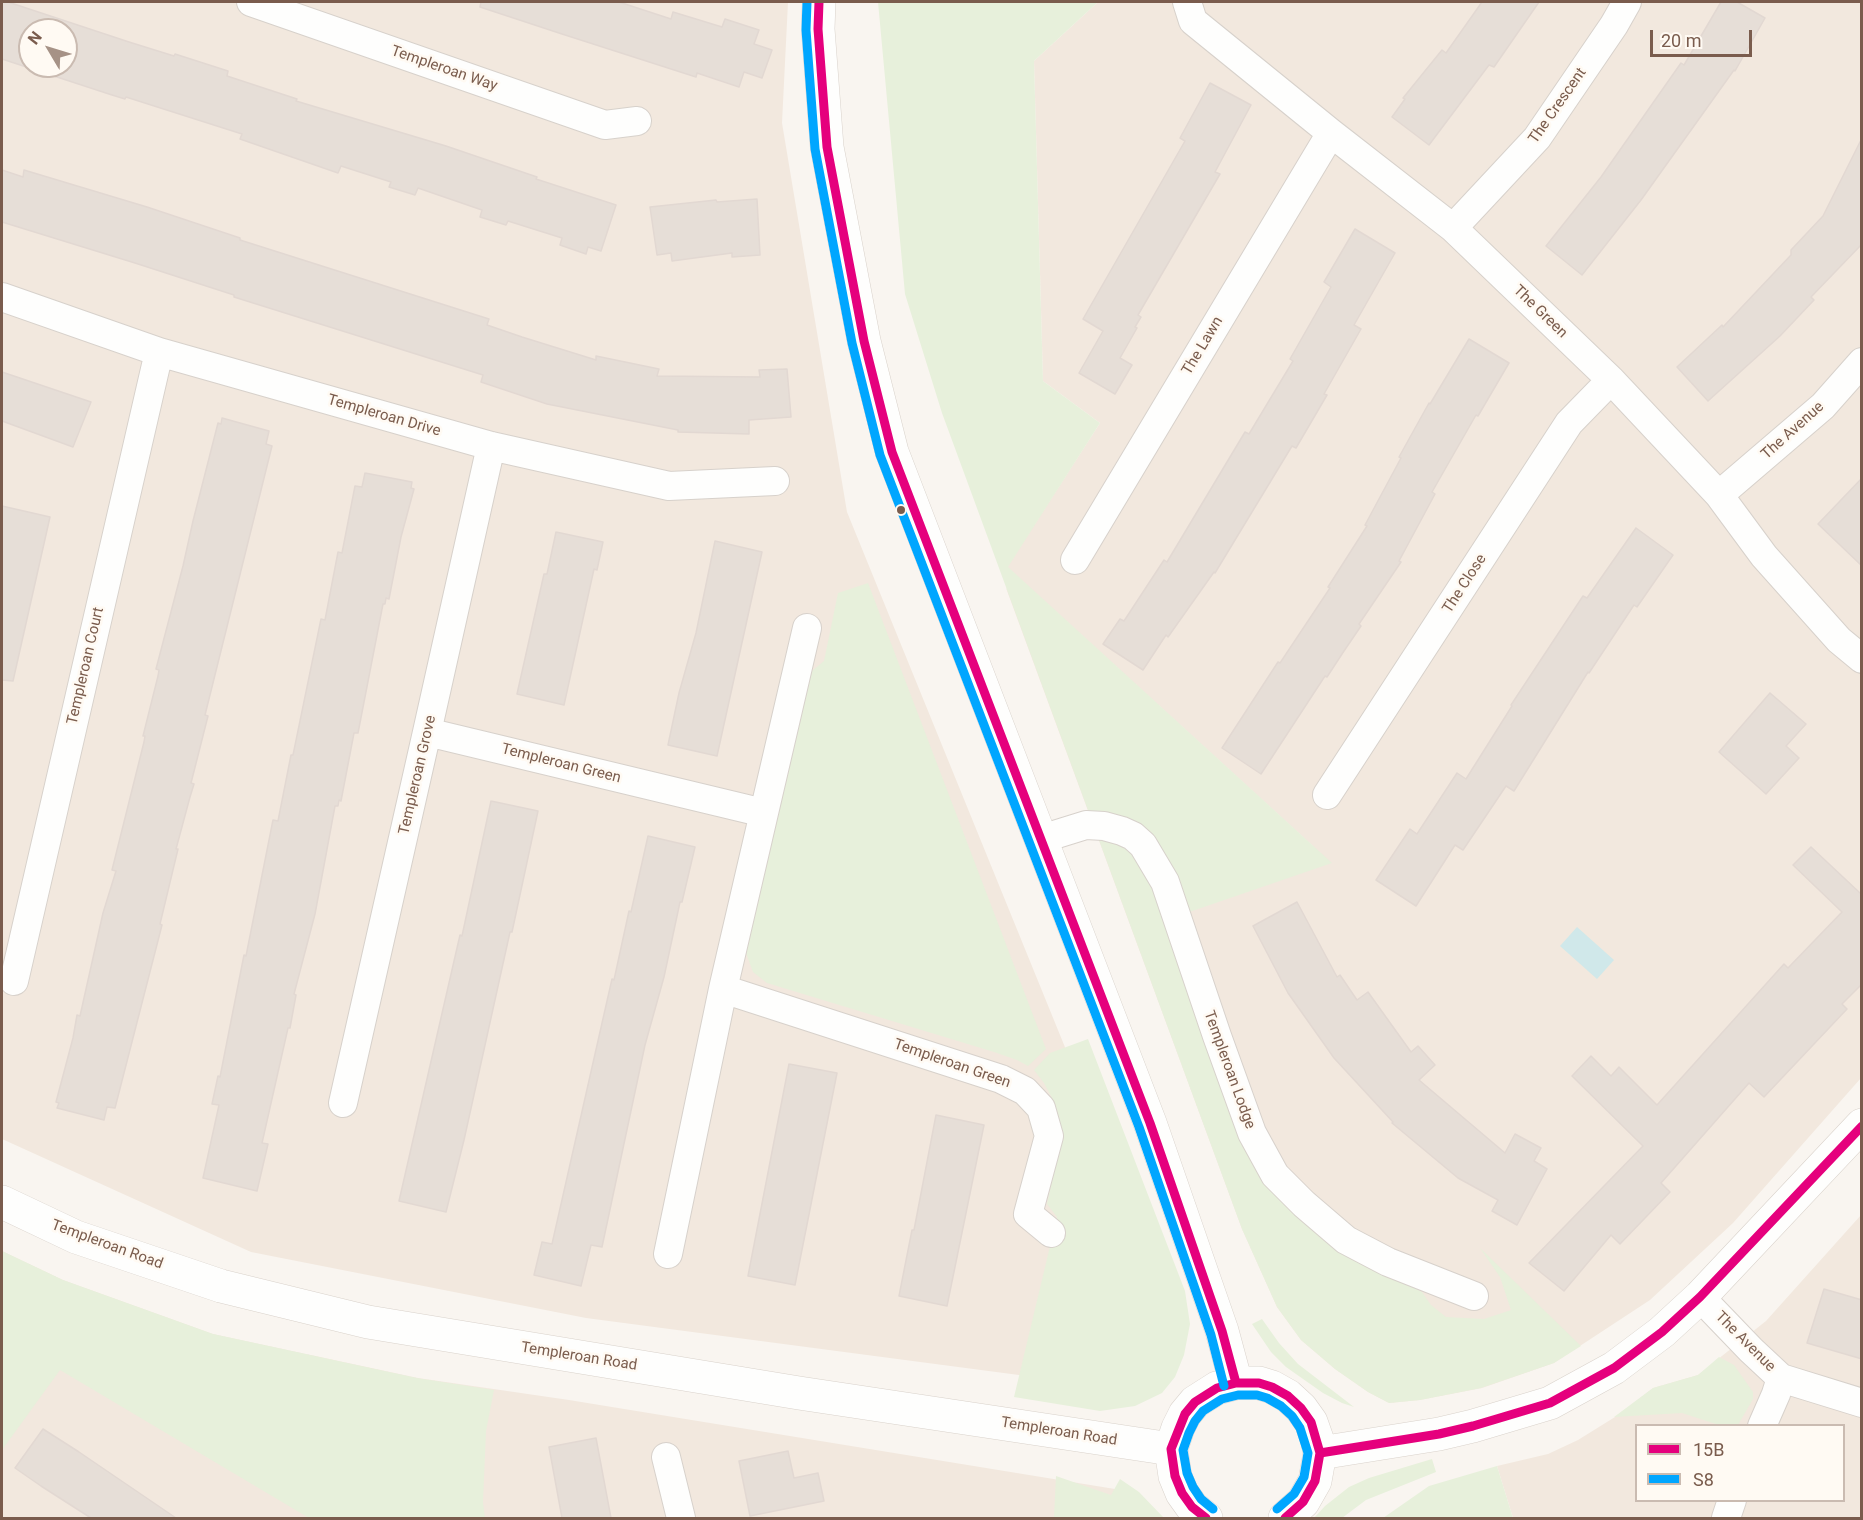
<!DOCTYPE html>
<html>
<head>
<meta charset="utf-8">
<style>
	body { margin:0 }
	#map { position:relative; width:1863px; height:1520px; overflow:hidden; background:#f9f5f0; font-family:Roboto,sans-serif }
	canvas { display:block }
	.frame { position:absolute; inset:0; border:3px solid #7a5c4d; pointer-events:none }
	.legend { position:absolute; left:1635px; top:1424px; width:210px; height:78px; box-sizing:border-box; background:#fffaf3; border:2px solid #cabbb1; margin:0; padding:8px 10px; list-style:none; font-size:18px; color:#7a5c4d }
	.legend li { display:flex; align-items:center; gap:12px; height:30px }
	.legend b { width:30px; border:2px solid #cabbb1 }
	.north { position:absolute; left:18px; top:18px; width:60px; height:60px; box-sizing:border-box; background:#fffaf3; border:2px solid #cabbb1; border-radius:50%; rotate:308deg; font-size:16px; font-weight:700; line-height:24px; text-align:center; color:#7a5c4d }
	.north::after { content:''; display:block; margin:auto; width:21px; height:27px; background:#a69286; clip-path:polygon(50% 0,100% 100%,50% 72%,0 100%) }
	.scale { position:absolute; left:1650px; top:30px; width:102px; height:27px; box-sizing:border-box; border:3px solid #7a5c4d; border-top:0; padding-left:8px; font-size:18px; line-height:21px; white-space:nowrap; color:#7a5c4d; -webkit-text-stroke:4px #fffaf3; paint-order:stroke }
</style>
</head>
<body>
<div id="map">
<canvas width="1863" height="1520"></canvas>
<div class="frame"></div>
<ul class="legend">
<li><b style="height:8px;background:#e5007d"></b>15B</li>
<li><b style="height:8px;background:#00a6ff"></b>S8</li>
</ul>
<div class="north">N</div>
<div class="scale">20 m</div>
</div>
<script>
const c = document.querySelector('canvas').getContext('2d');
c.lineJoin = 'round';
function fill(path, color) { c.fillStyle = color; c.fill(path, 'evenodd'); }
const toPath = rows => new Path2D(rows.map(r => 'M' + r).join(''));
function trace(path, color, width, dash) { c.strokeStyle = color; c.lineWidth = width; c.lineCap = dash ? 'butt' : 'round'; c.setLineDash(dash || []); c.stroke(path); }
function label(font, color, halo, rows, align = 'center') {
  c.font = font + ' Roboto,sans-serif'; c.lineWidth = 5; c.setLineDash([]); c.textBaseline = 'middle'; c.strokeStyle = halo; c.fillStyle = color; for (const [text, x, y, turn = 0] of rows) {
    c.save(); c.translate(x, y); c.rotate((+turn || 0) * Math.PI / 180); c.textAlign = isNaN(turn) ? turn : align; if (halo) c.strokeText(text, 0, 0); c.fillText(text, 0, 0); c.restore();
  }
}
fill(toPath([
	[2,2,788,2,782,123,847,512,1170,1305,1148,1392,586,1318,251,1252,2,1139],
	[30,30,66,30,66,66,30,66],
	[1098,2,1861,2,1861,1078,1733,1223,1650,1300,1554,1363,1482,1388,1420,1400,1389,1403,1368,1392,1335,1369,1301,1340,1277,1307,1242,1229,1006,588,1315,848,1007,567,1100,423,1043,381,1034,61],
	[1861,1215,1861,1518,1513,1518,1497,1466,1548,1454,1578,1440,1615,1417,1653,1388,1698,1375,1766,1321],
	[1636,1426,1844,1426,1844,1500,1636,1500],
	[2,1251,63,1280,213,1334,418,1378,569,1400,1121,1490,1139,1518,2,1518]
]), '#f2e8de');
fill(toPath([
	[878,2,1098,2,1034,61,1043,381,1100,423,1008,567,1332,863,1169,919,1256,1158,1346,1251,1422,1292,1431,1305,1446,1317,1484,1319,1511,1310,1500,1277,1480,1248,1581,1346,1554,1363,1481,1388,1420,1400,1389,1403,1368,1392,1335,1369,1301,1340,1277,1307,1242,1229,942,413,905,294],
	[868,583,1046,1049,1028,1066,1017,1060,994,1052,767,983,753,972,746,953,812,671,824,661,838,593],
	[1088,1039,1185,1291,1190,1324,1184,1355,1175,1377,1162,1393,1135,1406,1100,1411,1014,1397,1057,1217,1047,1204,1060,1144,1059,1120,1053,1100,1044,1083,1034,1070,1050,1053],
	[2,1251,63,1280,213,1334,417,1378,494,1390,486,1431,483,1502,485,1518,309,1518,60,1370,2,1450],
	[1262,1319,1279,1343,1298,1364,1354,1407,1342,1403,1323,1393,1286,1367,1271,1352,1252,1324],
	[1719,1357,1734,1365,1753,1392,1753,1399,1738,1425,1719,1425,1682,1413,1614,1417,1653,1388,1698,1375],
	[1432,1459,1436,1472,1366,1500,1342,1518,1314,1518,1325,1506,1349,1487,1369,1478],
	[1497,1466,1513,1518,1383,1518,1429,1486],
	[1056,1476,1111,1495,1120,1479,1139,1492,1164,1518,1054,1518]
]), '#e7f0db');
fill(toPath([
	[1577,927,1614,960,1597,979,1560,946]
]), '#d0e8ea');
const building = toPath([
	[2,2,8,2,129,42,174,56,175,54,228,71,227,76,297,99,296,101,446,146,537,177,536,179,616,205,601,251,588,247,586,254,560,245,562,238,508,221,506,225,480,217,482,210,418,188,415,195,389,187,391,182,341,166,338,173,240,139,242,134,126,97,125,99,112,95,2,59,2,2],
	[30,30,66,30,66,66,30,66,30,30],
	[481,2,619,2,671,19,673,12,722,27,725,19,759,30,754,44,772,50,762,78,744,72,739,87,697,73,696,77,562,34,480,7,481,2],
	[1482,2,1539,2,1494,67,1489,65,1429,145,1392,117,1405,99,1403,98,1442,50,1446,53,1482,2],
	[1721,2,1737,2,1765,18,1735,71,1734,70,1641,200,1582,275,1546,246,1601,177,1681,63,1684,65,1721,2],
	[1210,83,1251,105,1215,172,1220,174,1138,315,1141,317,1135,327,1137,328,1120,358,1132,365,1115,394,1079,373,1103,331,1083,319,1185,141,1180,138,1210,83],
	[1862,138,1862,244,1811,297,1814,300,1780,336,1708,401,1677,367,1722,325,1723,327,1791,255,1791,250,1823,216,1862,138],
	[2,170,23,177,24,170,147,207,240,238,240,240,489,319,487,325,522,337,596,360,596,356,659,369,657,376,760,377,759,370,787,369,791,417,749,420,749,434,678,432,678,430,547,404,481,382,483,375,234,297,234,295,135,263,2,222,2,170],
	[757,199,760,255,732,257,732,253,672,261,671,253,657,255,650,207,716,200,717,202,757,199],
	[1355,229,1395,253,1354,325,1361,329,1324,394,1327,395,1296,448,1292,446,1215,573,1214,572,1168,637,1166,635,1143,670,1103,644,1120,619,1124,621,1164,560,1167,562,1245,432,1249,434,1293,361,1290,359,1331,287,1324,282,1355,229],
	[1469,339,1509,363,1478,416,1476,415,1432,492,1435,494,1399,561,1401,562,1359,624,1361,626,1344,651,1327,677,1325,676,1261,774,1222,748,1278,662,1280,663,1330,588,1328,587,1367,526,1365,525,1401,458,1399,457,1429,403,1430,404,1469,339],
	[2,372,91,402,73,447,2,421,2,372],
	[222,418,269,431,266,444,272,446,205,715,208,716,191,783,194,784,190,797,176,849,178,849,160,924,162,925,115,1108,107,1107,104,1120,57,1108,59,1103,56,1102,73,1038,77,1015,80,1016,103,913,116,871,112,870,144,742,145,736,143,736,158,676,159,670,156,669,183,566,193,521,218,423,221,424,222,418],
	[365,473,412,482,411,488,414,489,401,537,389,599,386,598,385,604,383,604,358,733,354,733,341,801,339,800,338,806,335,806,315,914,294,994,296,995,290,1028,288,1028,262,1143,268,1144,257,1191,203,1178,219,1105,212,1104,218,1076,220,1077,244,955,246,956,273,820,278,821,291,755,293,755,321,619,325,620,338,552,342,553,355,486,362,487,365,473],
	[1862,478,1862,566,1818,524,1862,478],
	[2,506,50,517,13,681,2,680,2,506],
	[1636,528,1673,555,1637,607,1634,605,1589,673,1588,672,1514,791,1506,786,1463,850,1455,845,1416,906,1376,880,1410,829,1417,834,1457,773,1466,779,1512,706,1511,705,1583,596,1587,598,1636,528],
	[556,532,603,542,597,570,594,569,564,705,517,694,544,574,547,574,556,532],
	[715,541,762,552,717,756,668,745,679,693,696,633,715,541],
	[1770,693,1806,724,1786,746,1799,758,1766,794,1719,752,1770,693],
	[491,801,538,811,512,932,510,932,464,1140,446,1212,399,1201,460,935,462,936,491,801],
	[648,836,695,847,682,902,680,902,664,977,645,1045,602,1247,591,1245,581,1286,534,1275,542,1242,552,1244,612,979,614,980,629,911,631,912,648,836],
	[1811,847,1860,893,1862,891,1862,984,1842,1004,1847,1009,1764,1097,1749,1083,1661,1183,1670,1192,1620,1244,1611,1235,1564,1291,1529,1263,1643,1146,1572,1076,1591,1056,1611,1076,1619,1067,1657,1105,1784,964,1788,968,1842,912,1793,865,1811,847],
	[1297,902,1337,977,1340,975,1357,1000,1368,992,1411,1052,1418,1046,1435,1065,1419,1080,1505,1153,1515,1134,1541,1148,1534,1161,1547,1169,1517,1225,1492,1211,1498,1200,1458,1178,1392,1123,1393,1122,1334,1058,1288,993,1253,926,1297,902],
	[789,1064,837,1073,795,1285,748,1276,789,1064],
	[936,1115,984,1125,947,1306,899,1296,912,1230,914,1230,936,1115],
	[1824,1289,1862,1300,1862,1359,1807,1343,1824,1289],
	[43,1429,79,1452,176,1518,91,1518,41,1486,15,1468,43,1429],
	[596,1438,611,1518,562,1518,549,1447,596,1438],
	[788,1451,794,1478,818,1473,824,1501,750,1516,739,1461,788,1451]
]);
fill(building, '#e6ded7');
trace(building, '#e2d8d2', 1.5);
const street = toPath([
	[251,2,605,125,637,121],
	[1187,2,1193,21,1331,133,1453,228,1611,380,1719,495,1764,556,1839,640,1862,659],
	[1453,228,1537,138,1614,25,1627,2],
	[2,297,159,352,491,446,669,486,775,481],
	[1719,495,1823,406,1862,362],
	[1075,560,1331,133],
	[427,732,764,813],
	[1327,795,1569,423,1611,380],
	[1041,839,1086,825,1104,826,1122,831,1133,836,1143,845,1165,882,1217,1036,1252,1133,1275,1175,1304,1204,1346,1240,1388,1262,1474,1296],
	[14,981,159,352],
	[723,989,1001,1079,1025,1091,1041,1108,1049,1136,1028,1214,1051,1233],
	[343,1103,427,732,491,446],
	[668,1254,723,989,807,628],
	[1700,1297,1751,1350,1781,1378,1862,1403],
	[1762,1426,1776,1394,1781,1378],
	[666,1457,681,1518],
	[1726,1518,1732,1500]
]);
const secondary = toPath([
	[819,2,818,29,827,147,864,341,892,452,1150,1123,1222,1331,1236,1383],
	[2,1202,76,1237,221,1286,368,1322,799,1393,1171,1449],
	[1320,1453,1439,1434,1473,1426,1550,1403,1614,1368,1662,1332,1700,1297,1862,1125],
	[1206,1518,1192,1507,1182,1493,1175,1476,1171,1449,1178,1428,1185,1414,1195,1402,1217,1388,1236,1383,1259,1383,1272,1387,1288,1396,1301,1408,1311,1422,1317,1439,1320,1453,1315,1481,1303,1502,1285,1518]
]);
trace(street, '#d7d1cb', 30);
trace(secondary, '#d9d2cb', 34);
trace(street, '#fefefd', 28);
trace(secondary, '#fefefd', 33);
trace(toPath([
	[819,2,818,29,827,147,864,341,892,452,1150,1123,1222,1331,1236,1383],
	[1320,1453,1439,1434,1473,1426,1550,1403,1614,1368,1662,1332,1700,1297,1862,1126],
	[1206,1518,1192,1507,1182,1493,1175,1476,1171,1449,1185,1414,1195,1402,1217,1388,1236,1383,1259,1383,1272,1387,1288,1396,1301,1408,1311,1422,1320,1453,1315,1481,1303,1502,1285,1518]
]), '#e5007d', 9);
trace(toPath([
	[807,2,806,30,815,149,852,343,880,455,1139,1127,1211,1335,1224,1386],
	[1213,1509,1201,1499,1193,1487,1187,1473,1183,1450,1189,1433,1195,1421,1203,1411,1222,1399,1238,1395,1257,1395,1267,1398,1281,1406,1292,1416,1300,1428,1308,1453,1304,1477,1294,1494,1277,1509]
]), '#00a6ff', 9);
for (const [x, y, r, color] of [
	[901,510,5,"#7a5c4d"]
]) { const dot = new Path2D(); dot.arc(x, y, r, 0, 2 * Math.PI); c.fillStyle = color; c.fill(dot); trace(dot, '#fffaf3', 2); }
label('15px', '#7a5c4d', '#fffaf3', [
	["Templeroan Way",444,69,19],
	["The Crescent",1558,106,-55],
	["The Green",1540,312,44],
	["The Lawn",1203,346,-59],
	["Templeroan Drive",384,416,16],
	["The Avenue",1793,431,-42],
	["The Close",1465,584,-57],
	["Templeroan Court",86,666,-77],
	["Templeroan Green",561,764,14],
	["Templeroan Grove",418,775,-77],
	["Templeroan Green",952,1064,19],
	["Templeroan Lodge",1229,1070,70],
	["Templeroan Road",107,1245,20],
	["The Avenue",1745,1342,45],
	["Templeroan Road",579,1357,9],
	["Templeroan Road",1059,1432,9]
]);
</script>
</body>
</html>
